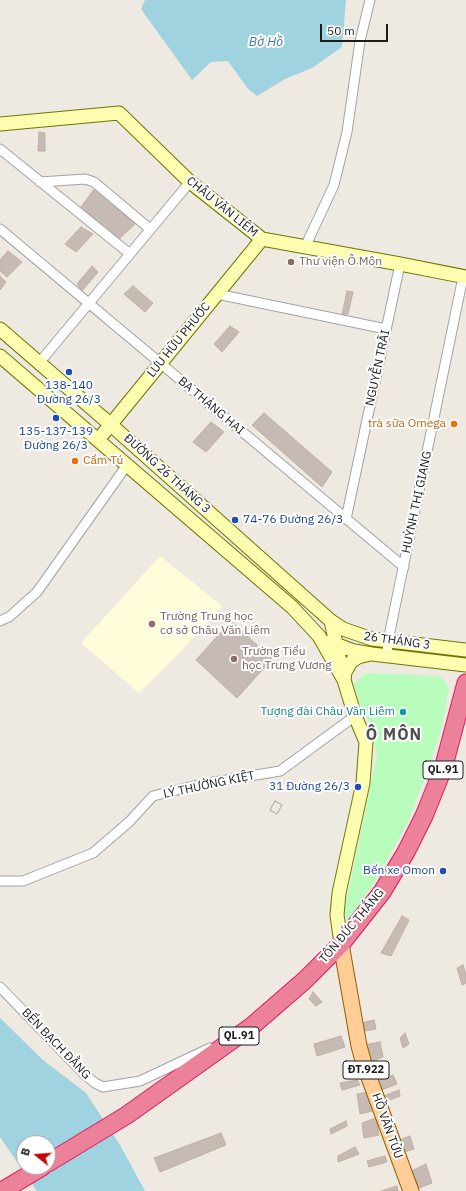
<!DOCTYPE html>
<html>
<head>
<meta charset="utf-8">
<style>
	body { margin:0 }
	#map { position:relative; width:466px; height:1191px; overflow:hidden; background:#eee9e1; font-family:"IBM Plex Sans",sans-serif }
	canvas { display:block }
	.north { position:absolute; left:16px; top:1135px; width:40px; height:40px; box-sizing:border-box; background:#fff; border:1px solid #a4a4a4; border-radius:50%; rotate:287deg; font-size:11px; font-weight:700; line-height:16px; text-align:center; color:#1c1c1c }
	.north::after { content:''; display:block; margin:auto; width:14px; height:18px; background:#c80008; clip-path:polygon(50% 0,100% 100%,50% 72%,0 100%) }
	.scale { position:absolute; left:320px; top:24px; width:68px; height:18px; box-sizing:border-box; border:2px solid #1c1c1c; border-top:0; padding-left:5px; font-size:12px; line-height:14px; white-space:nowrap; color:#1c1c1c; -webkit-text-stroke:3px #fff; paint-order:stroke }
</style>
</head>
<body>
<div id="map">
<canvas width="466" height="1191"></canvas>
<div class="north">B</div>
<div class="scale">50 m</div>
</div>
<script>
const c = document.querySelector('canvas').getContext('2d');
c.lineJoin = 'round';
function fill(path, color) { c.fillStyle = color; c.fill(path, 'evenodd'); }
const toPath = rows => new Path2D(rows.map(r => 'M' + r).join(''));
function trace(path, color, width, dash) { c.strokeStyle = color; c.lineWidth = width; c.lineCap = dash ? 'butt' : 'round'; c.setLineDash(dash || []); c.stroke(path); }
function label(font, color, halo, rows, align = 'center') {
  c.font = font + ' "IBM Plex Sans",sans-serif'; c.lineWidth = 4; c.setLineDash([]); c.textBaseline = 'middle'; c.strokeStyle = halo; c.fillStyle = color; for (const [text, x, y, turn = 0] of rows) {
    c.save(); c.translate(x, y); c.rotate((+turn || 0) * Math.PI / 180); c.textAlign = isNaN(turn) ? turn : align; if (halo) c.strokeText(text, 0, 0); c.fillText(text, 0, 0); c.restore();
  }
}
fill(toPath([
	[160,556,222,606,184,648,139,693,81,643]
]), '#fffdd9');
fill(toPath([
	[366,673,438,676,445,681,449,690,442,726,430,764,408,822,377,878,351,920,346,919,344,912,377,756,373,731,360,704,354,684]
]), '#b9fdbc');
fill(toPath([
	[145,0,346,0,342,47,312,68,285,79,257,96,248,89,228,61,211,62,192,80,141,9],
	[0,1018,43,1060,86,1093,120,1145,145,1191,37,1191,0,1137],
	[24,1143,48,1143,48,1167,24,1167]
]), '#9ed3df');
const building = toPath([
	[39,132,45,133,45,151,38,151,39,132],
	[95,188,135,224,118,240,81,207,95,188],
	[81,227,93,234,76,252,65,244,81,227],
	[8,251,22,262,7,277,0,271,0,260,8,251],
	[92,266,98,272,82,291,77,284,92,266],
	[0,276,6,282,0,290,0,276],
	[133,286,153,303,145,312,124,294,133,286],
	[347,291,353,292,348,314,342,315,347,291],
	[230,326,239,332,222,352,214,344,230,326],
	[264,413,332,472,322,487,252,425,264,413],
	[211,422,224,432,206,452,193,442,211,422],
	[231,621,272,659,237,698,196,660,231,621],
	[275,801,282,805,277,814,270,810,275,801],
	[275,801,282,805,277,814,270,810,275,801],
	[402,916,409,920,391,956,381,953,402,916],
	[463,965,466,975,466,983,462,985,457,968,463,965],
	[313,992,322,1002,316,1006,309,999,313,992],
	[374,1020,376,1029,358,1032,357,1024,374,1020],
	[405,1033,409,1044,403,1048,400,1038,405,1033],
	[341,1036,345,1047,317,1056,314,1044,341,1036],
	[380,1042,383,1057,364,1064,359,1046,380,1042],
	[388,1065,389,1073,375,1079,374,1073,388,1065],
	[393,1075,397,1084,381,1090,377,1081,393,1075],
	[357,1080,360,1085,342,1090,340,1083,357,1080],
	[399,1090,400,1096,385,1102,384,1096,399,1090],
	[368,1092,372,1111,360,1114,357,1094,368,1092],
	[376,1118,379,1135,364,1138,362,1123,376,1118],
	[346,1121,347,1126,331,1134,330,1129,346,1121],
	[221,1133,226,1145,160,1172,154,1158,221,1133],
	[410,1136,414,1149,404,1152,399,1140,410,1136],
	[355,1147,359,1154,338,1162,338,1156,355,1147],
	[385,1156,387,1162,369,1167,367,1161,385,1156],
	[426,1164,432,1183,417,1189,411,1171,426,1164],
	[397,1186,398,1191,381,1191,397,1186]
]);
fill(building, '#c6bbb4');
trace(building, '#c1aea2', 1);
const street = toPath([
	[0,149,130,254],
	[40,182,85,179,94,182,150,229],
	[0,229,404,567],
	[305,247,334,185,347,132,360,41,370,0],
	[217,294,386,329],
	[39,363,190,182],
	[346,519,400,264],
	[0,621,9,617,37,592,127,465],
	[387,656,388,641,463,277],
	[0,881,23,881,93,853,129,822,153,796,202,784,280,771,355,716],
	[0,987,84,1074,95,1083,103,1087,140,1081,210,1048]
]);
const secondary = toPath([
	[0,124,119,113,190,182,262,239,400,264,466,277],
	[0,329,110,424,331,621,343,629,372,639,466,650],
	[0,356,292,607,319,636,344,680],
	[98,440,262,239],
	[331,621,344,680,355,716,366,742,363,783,339,893,337,915,341,944],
	[330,642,354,651,372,654,466,665],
	[344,680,345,672,351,662,358,657,370,654]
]);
const primary = toPath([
	[341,944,359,1046,364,1064,411,1191]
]);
const highway = toPath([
	[48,1163,127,1115,252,1026,305,980,341,944,382,892,406,852,424,816,443,769,466,683],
	[2,1191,42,1167]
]);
trace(street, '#a3a3a3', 11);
trace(secondary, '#6e7600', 15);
trace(primary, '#945d00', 17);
trace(highway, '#e11865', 19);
trace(street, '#fff', 9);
trace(secondary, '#fdfdaf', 13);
trace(primary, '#ffcd95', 15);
trace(highway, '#ec829a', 17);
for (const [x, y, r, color] of [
	[291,262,4,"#8d6e63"],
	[69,372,4,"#1a4fb4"],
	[56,418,4,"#1a4fb4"],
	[454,424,4,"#e8710a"],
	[75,461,4,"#e8710a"],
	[235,520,4,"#1a4fb4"],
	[152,624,4,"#8d6e63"],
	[234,659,4,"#8d6e63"],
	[403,712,4,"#0f9aa8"],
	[358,787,4,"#1a4fb4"],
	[443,871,4,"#1a4fb4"]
]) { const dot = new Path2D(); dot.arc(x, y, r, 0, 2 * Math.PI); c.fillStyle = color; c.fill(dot); trace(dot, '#fff', 1.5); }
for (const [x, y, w] of [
	[443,770,40],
	[239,1036,40],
	[366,1070,46]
]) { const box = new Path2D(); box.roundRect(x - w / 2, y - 9, w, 18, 3); c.fillStyle = '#fff'; c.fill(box); trace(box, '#1c1c1c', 1); }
label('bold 11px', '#1c1c1c', null, [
	["QL.91",443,770],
	["QL.91",239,1036],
	["ĐT.922",366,1070]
]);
label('12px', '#1c1c1c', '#fff', [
	["CHÂU VĂN LIÊM",222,207,39],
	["LƯU HỮU PHƯỚC",179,340,-51],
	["NGUYỄN TRÃI",378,368,-78],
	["BA THÁNG HAI",211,406,40],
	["ĐƯỜNG 26 THÁNG 3",167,474,42],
	["HUỲNH THỊ GIANG",417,502,-78],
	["26 THÁNG 3",397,641,8],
	["LÝ THƯỜNG KIỆT",209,785,-12],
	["TÔN ĐỨC THẮNG",352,926,-50],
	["BẾN BẠCH ĐẰNG",56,1044,46],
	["HỒ VĂN TỬU",387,1126,70]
]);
label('12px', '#785e54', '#fff', [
	["Thư viện Ô Môn",299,262],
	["Trường Trung học",160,617],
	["cơ sở Châu Văn Liêm",160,631],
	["Trường Tiểu",242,652],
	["học Trưng Vương",242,666]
], 'left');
label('12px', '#164399', '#fff', [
	["138-140",69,386],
	["Đường 26/3",69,400],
	["135-137-139",56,432],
	["Đường 26/3",56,446],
	["74-76 Đường 26/3",243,520,"left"],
	["31 Đường 26/3",350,787,"right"],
	["Bến xe Omon",435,871,"right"]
]);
label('12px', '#c56008', '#fff', [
	["trà sữa Omega",446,424],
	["Cẩm Tú",83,461,"left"]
], 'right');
label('12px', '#0d838f', '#fff', [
	["Tượng đài Châu Văn Liêm",395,712]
], 'right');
label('italic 13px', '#4079a9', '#fff', [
	["Bờ Hồ",266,42]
]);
c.letterSpacing = '1px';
label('bold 16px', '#4f4f4f', '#fff', [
	["Ô MÔN",394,735]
]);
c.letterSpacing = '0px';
</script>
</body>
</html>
